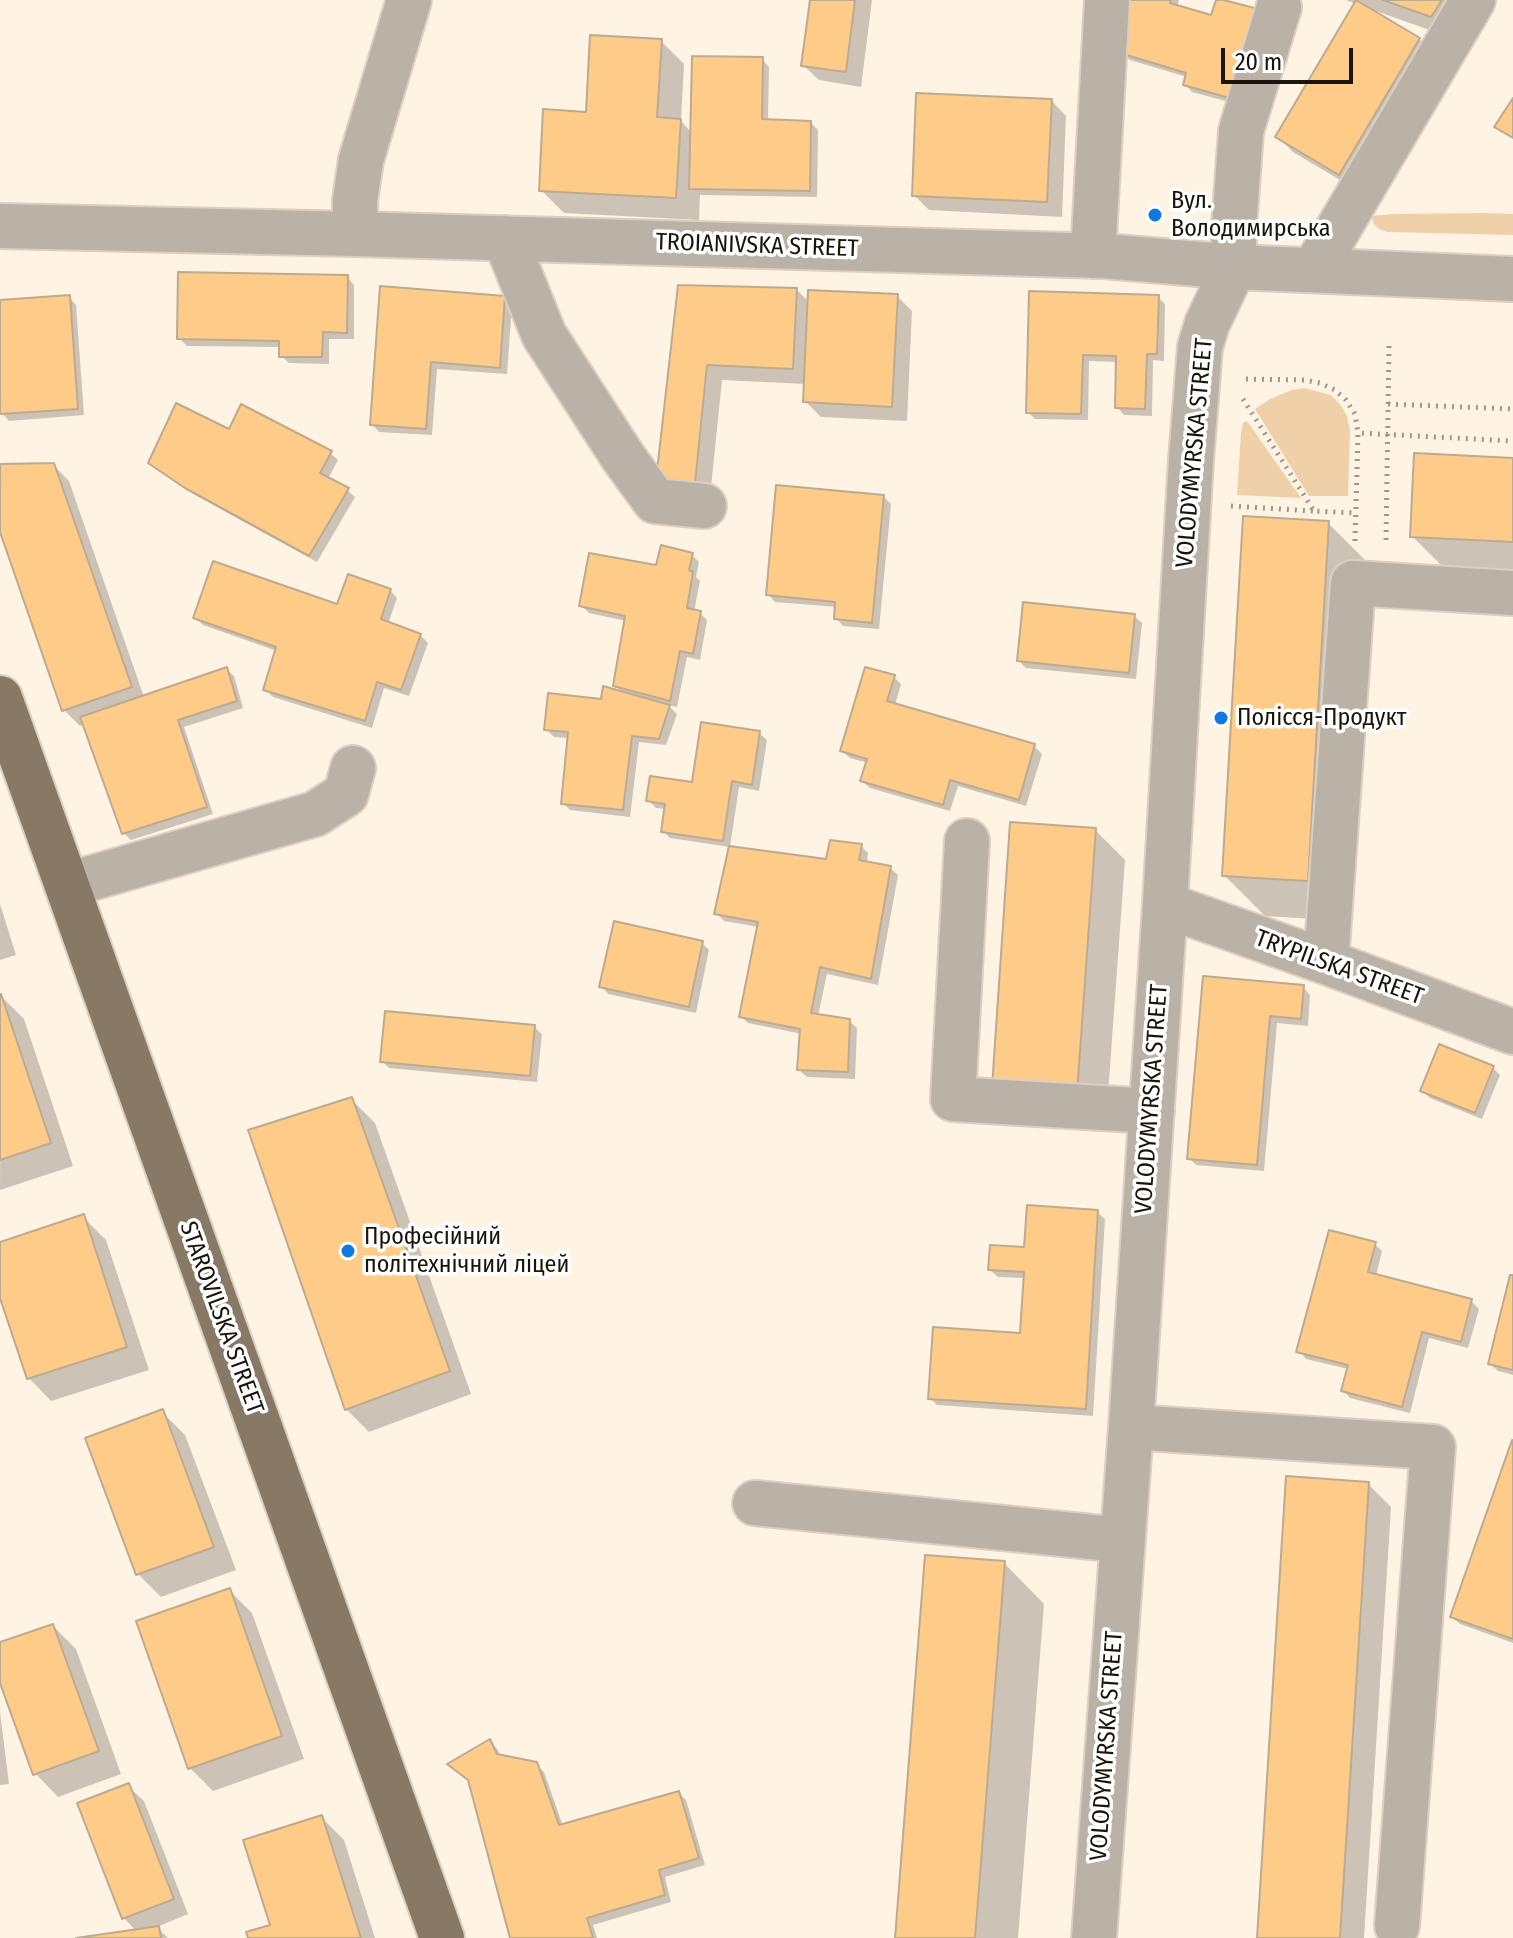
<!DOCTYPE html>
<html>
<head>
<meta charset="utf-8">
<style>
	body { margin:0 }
	#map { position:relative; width:1513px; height:1938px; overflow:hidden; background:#fff3e3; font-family:"Fira Sans Condensed",sans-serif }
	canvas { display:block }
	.scale { position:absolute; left:1221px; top:48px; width:132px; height:36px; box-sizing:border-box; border:4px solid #1b140b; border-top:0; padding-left:10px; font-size:24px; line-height:28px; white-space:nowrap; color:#1b140b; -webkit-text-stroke:6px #fff; paint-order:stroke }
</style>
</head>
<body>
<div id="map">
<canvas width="1513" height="1938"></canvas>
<div class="scale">20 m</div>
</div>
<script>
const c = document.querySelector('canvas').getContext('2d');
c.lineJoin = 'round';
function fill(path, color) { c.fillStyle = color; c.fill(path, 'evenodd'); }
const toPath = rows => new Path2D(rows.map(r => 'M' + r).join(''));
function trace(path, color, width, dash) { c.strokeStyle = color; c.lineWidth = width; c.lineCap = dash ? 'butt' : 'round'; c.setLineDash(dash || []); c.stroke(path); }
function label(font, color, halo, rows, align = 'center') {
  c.font = font + ' "Fira Sans Condensed",sans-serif'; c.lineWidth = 7; c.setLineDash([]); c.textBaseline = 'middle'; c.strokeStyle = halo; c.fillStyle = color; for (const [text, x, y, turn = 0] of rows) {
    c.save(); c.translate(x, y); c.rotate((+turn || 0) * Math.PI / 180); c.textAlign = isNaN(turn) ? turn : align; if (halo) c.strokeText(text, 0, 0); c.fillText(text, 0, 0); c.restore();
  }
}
fill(toPath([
	[1487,213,1513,214,1513,235,1387,232,1379,229,1374,224,1371,216,1392,214],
	[1304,388,1331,395,1340,404,1347,416,1350,431,1348,496,1309,496,1255,409,1270,399,1292,390],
	[1247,421,1301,498,1237,495,1241,433,1243,423]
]), '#efd0a8');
fill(toPath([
	[812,0,872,0,861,87,819,80,803,65],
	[1126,0,1179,0,1177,7,1240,105,1192,92,1185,84,1187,77,1130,60,1122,53],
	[1346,0,1478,0,1455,39,1373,10,1372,12,1419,39,1435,55,1355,189,1293,152,1277,136,1356,4],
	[661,41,684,64,681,121,692,133,762,59,769,67,768,121,811,123,818,130,817,197,700,195,699,220,564,213,541,190,587,114],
	[1051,100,1066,116,1062,217,929,210,914,195],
	[347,277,354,285,354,339,329,339,329,364,289,363,281,356,281,347,187,346,179,338],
	[680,287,797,290,810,303,897,296,912,311,907,421,821,417,805,401,806,384,722,380,710,497,673,495],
	[382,288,505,298,512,305,507,374,437,369,432,435,379,432,372,424],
	[1031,293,1158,297,1165,304,1164,361,1153,360,1152,416,1124,415,1117,407,1118,362,1089,361,1088,420,1035,419,1028,412],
	[69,297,76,305,84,415,9,421,2,413,0,386,0,302],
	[230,432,330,453,338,460,328,479,347,490,355,497,317,562,195,495,158,470],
	[1513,460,1513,580,1453,577,1412,536],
	[53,465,69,481,144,697,226,669,234,676,243,708,184,727,213,814,131,840,124,833,85,724,80,726,64,710,0,526,0,466],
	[884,497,891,504,879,629,843,626,836,618,837,607,775,602,768,594],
	[1328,523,1369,564,1348,921,1265,916,1224,875],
	[692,555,699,562,696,577,700,581,694,612,700,613,707,620,700,660,687,657,677,707,668,705,677,714,666,745,639,742,630,817,570,810,563,803,569,738,554,737,546,729,603,701,624,694,615,685,626,621,589,613,581,605,658,567],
	[390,590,397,598,388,624,420,635,428,643,409,696,384,688,372,728,273,697,265,689,277,651,203,625,196,618,339,606],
	[1134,616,1142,623,1136,679,1026,668,1019,661],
	[894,677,901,684,895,705,1034,746,1042,754,1026,806,958,786,950,811,870,788,862,781,868,763,850,758,842,751],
	[759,733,767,740,759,791,739,787,730,847,670,838,663,831,666,809,656,808,649,801,694,785],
	[1095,830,1125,860,1106,1122,1024,1116],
	[861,846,868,853,867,863,890,868,898,875,878,985,827,974,818,1016,849,1021,857,1028,855,1079,807,1077,799,1070,802,1034,748,1023,741,1016,759,927,724,921,716,913],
	[0,904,16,955,0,960],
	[702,943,709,950,696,1013,608,994,601,986],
	[1205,979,1303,987,1310,995,1308,1026,1277,1023,1264,1171,1196,1165,1189,1158],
	[1,996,24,1019,73,1166,0,1190],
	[534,1027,542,1034,537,1082,389,1068,382,1061],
	[1493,1068,1500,1075,1482,1119,1430,1098,1422,1090],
	[351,1099,375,1123,471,1394,369,1432,346,1409],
	[1097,1212,1105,1219,1093,1416,937,1405,930,1398,1021,1335,1025,1278,998,1277,990,1270],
	[83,1217,106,1240,149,1370,51,1401,28,1377,0,1291,0,1244],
	[1375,1244,1382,1251,1376,1276,1471,1301,1479,1309,1468,1348,1429,1338,1410,1413,1350,1398,1343,1390,1348,1369,1306,1359,1299,1351],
	[1513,1277,1513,1375,1498,1371,1490,1364],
	[162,1412,185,1435,236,1570,161,1597,138,1574],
	[1513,1443,1513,1643,1460,1624,1452,1617],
	[1368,1484,1391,1507,1364,1938,1259,1938],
	[1004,1563,1044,1604,1018,1938,897,1938],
	[229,1590,252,1613,304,1759,213,1791,190,1768],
	[53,1626,76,1649,121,1774,58,1797,35,1773,0,1677,0,1644],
	[0,1712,9,1784,0,1785],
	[490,1742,497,1749,501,1756,536,1764,544,1772,563,1826,679,1793,686,1800,705,1865,665,1877,671,1902,593,1925,597,1938,512,1938],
	[128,1786,144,1801,188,1914,157,1927,168,1938,89,1938,136,1931,124,1918],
	[321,1817,344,1840,375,1938,250,1938,273,1927]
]), '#0003');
const building = toPath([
	[810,0,855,0,846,72,801,66,810,0],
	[1124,0,1171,0,1170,3,1211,15,1216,0,1224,0,1262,10,1233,99,1183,85,1186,73,1120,53,1124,0],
	[1356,0,1420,38,1339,175,1275,137,1356,0],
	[1383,0,1442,0,1431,17,1383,0],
	[590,35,662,39,657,117,681,119,676,198,539,191,543,109,586,112,590,35],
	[692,56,763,57,762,119,811,121,810,191,689,189,692,56],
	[916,93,1052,99,1047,202,912,196,916,93],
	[1513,98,1513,138,1494,127,1513,98],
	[178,272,348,275,347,333,323,332,322,357,279,357,279,341,177,339,178,272],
	[678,285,797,288,793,369,707,365,695,483,656,480,678,285],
	[380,286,505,296,500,368,431,362,426,429,370,425,380,286],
	[808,290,898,294,892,407,803,402,808,290],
	[1029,291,1159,295,1157,354,1147,354,1145,409,1115,408,1116,356,1083,355,1081,414,1026,413,1029,291],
	[70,295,78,409,0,414,0,300,70,295],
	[176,403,229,429,241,404,332,451,320,473,349,488,309,556,185,488,148,463,176,403],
	[1414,453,1513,458,1513,542,1410,537,1414,453],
	[54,463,132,687,62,711,0,532,0,464,54,463],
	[776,485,884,495,872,623,834,619,835,602,766,595,776,485],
	[1243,516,1329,521,1308,881,1222,876,1243,516],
	[661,545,693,553,689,570,693,572,687,608,701,611,693,654,680,651,670,701,613,686,625,616,579,606,589,553,656,565,661,545],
	[213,561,337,604,348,574,391,589,381,619,421,634,401,690,377,682,365,721,263,690,276,647,193,618,213,561],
	[1023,602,1135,614,1129,673,1017,661,1023,602],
	[227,667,237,701,178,720,207,807,122,834,80,717,227,667],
	[865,667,895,675,887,701,1035,744,1019,800,950,780,943,805,860,781,867,759,840,751,865,667],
	[603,686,670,705,659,739,632,736,623,810,561,804,568,732,544,730,548,693,601,699,603,686],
	[701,722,760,731,752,785,732,781,723,841,661,832,665,804,646,801,650,776,692,782,701,722],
	[1010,822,1096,828,1077,1093,992,1087,1010,822],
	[830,840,862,844,859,860,891,866,871,979,820,967,811,1013,850,1019,848,1072,797,1070,800,1029,739,1017,758,922,714,914,729,846,826,859,830,840],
	[614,921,703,941,689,1007,599,987,614,921],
	[1203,976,1304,985,1301,1019,1270,1016,1257,1165,1187,1159,1203,976],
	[0,994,1,994,51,1143,0,1160,0,994],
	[385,1011,535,1025,530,1076,380,1062,385,1011],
	[1439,1044,1494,1066,1475,1113,1420,1091,1439,1044],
	[352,1097,450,1371,345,1410,248,1130,352,1097],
	[1027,1205,1098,1210,1086,1409,928,1399,933,1327,1020,1333,1024,1272,988,1270,990,1245,1024,1247,1027,1205],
	[84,1214,127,1347,27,1379,0,1298,0,1242,84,1214],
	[1329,1230,1376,1242,1368,1272,1472,1299,1461,1342,1422,1332,1402,1407,1341,1391,1348,1365,1296,1352,1329,1230],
	[1510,1275,1513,1275,1513,1370,1488,1364,1510,1275],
	[163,1409,214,1547,136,1575,85,1438,163,1409],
	[1512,1440,1513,1440,1513,1639,1450,1617,1512,1440],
	[1286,1476,1369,1482,1340,1938,1257,1938,1286,1476],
	[925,1555,1005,1561,975,1938,895,1938,925,1555],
	[230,1588,282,1736,188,1769,136,1621,230,1588],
	[53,1624,99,1751,33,1775,0,1683,0,1642,53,1624],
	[490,1739,497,1754,537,1762,559,1825,679,1791,699,1858,659,1870,665,1895,587,1918,593,1938,510,1938,468,1780,447,1764,490,1739],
	[129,1783,174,1899,122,1919,77,1803,129,1783],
	[322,1815,361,1938,248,1938,246,1932,270,1925,243,1840,322,1815],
	[159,1926,161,1938,76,1938,159,1926]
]);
fill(building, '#fecc88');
trace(building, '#bcaa91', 2);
const minor = toPath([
	[0,226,355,234,1103,256,1234,267,1513,279],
	[355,234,355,200,361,160,409,0],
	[505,238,544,335,623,457,655,501,704,506],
	[1093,256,1107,0],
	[1314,270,1473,0],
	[967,841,953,1099,1152,1111],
	[67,885,315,814,346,794,353,768],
	[1165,905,1326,962,1513,1032],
	[1326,962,1353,583,1513,593],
	[1131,1427,1433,1447,1397,1926],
	[755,1503,1122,1540],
	[1094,1938,1131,1427,1165,905,1191,460,1200,347,1207,324,1234,267,1234,227,1241,131,1279,7]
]);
const major = toPath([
	[0,698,442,1938]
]);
trace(minor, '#dbcfc0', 48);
trace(major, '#dbcfc0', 48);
trace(toPath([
	[1246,379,1305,380,1320,383,1335,390,1346,400,1355,414,1358,433],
	[1243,399,1314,511,1356,513],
	[1388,404,1513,409],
	[1231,506,1313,511],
	[1386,540,1389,346],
	[1355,541,1358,433,1513,441]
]), '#a09789', 5, [2, 6]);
trace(minor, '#bab2a7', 44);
trace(major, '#887966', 44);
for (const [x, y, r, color] of [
	[1155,215,8,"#1278e1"],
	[1221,718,8,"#1278e1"],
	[348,1251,8,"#1278e1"]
]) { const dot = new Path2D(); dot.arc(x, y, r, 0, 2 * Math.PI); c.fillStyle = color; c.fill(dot); trace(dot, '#fff', 3); }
label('24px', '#1b140b', '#fff', [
	["Вул.",1171,201],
	["Володимирська",1171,229],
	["Полісся-Продукт",1237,718],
	["Професійний",364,1237],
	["політехнічний ліцей",364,1265]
], 'left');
label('24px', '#1b140b', '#fff', [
	["TROIANIVSKA STREET",757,246,2],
	["VOLODYMYRSKA STREET",1195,453,-85],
	["TRYPILSKA STREET",1339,968,20],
	["VOLODYMYRSKA STREET",1152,1099,-86],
	["STAROVILSKA STREET",221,1318,70],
	["VOLODYMYRSKA STREET",1107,1746,-86]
]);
</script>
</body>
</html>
